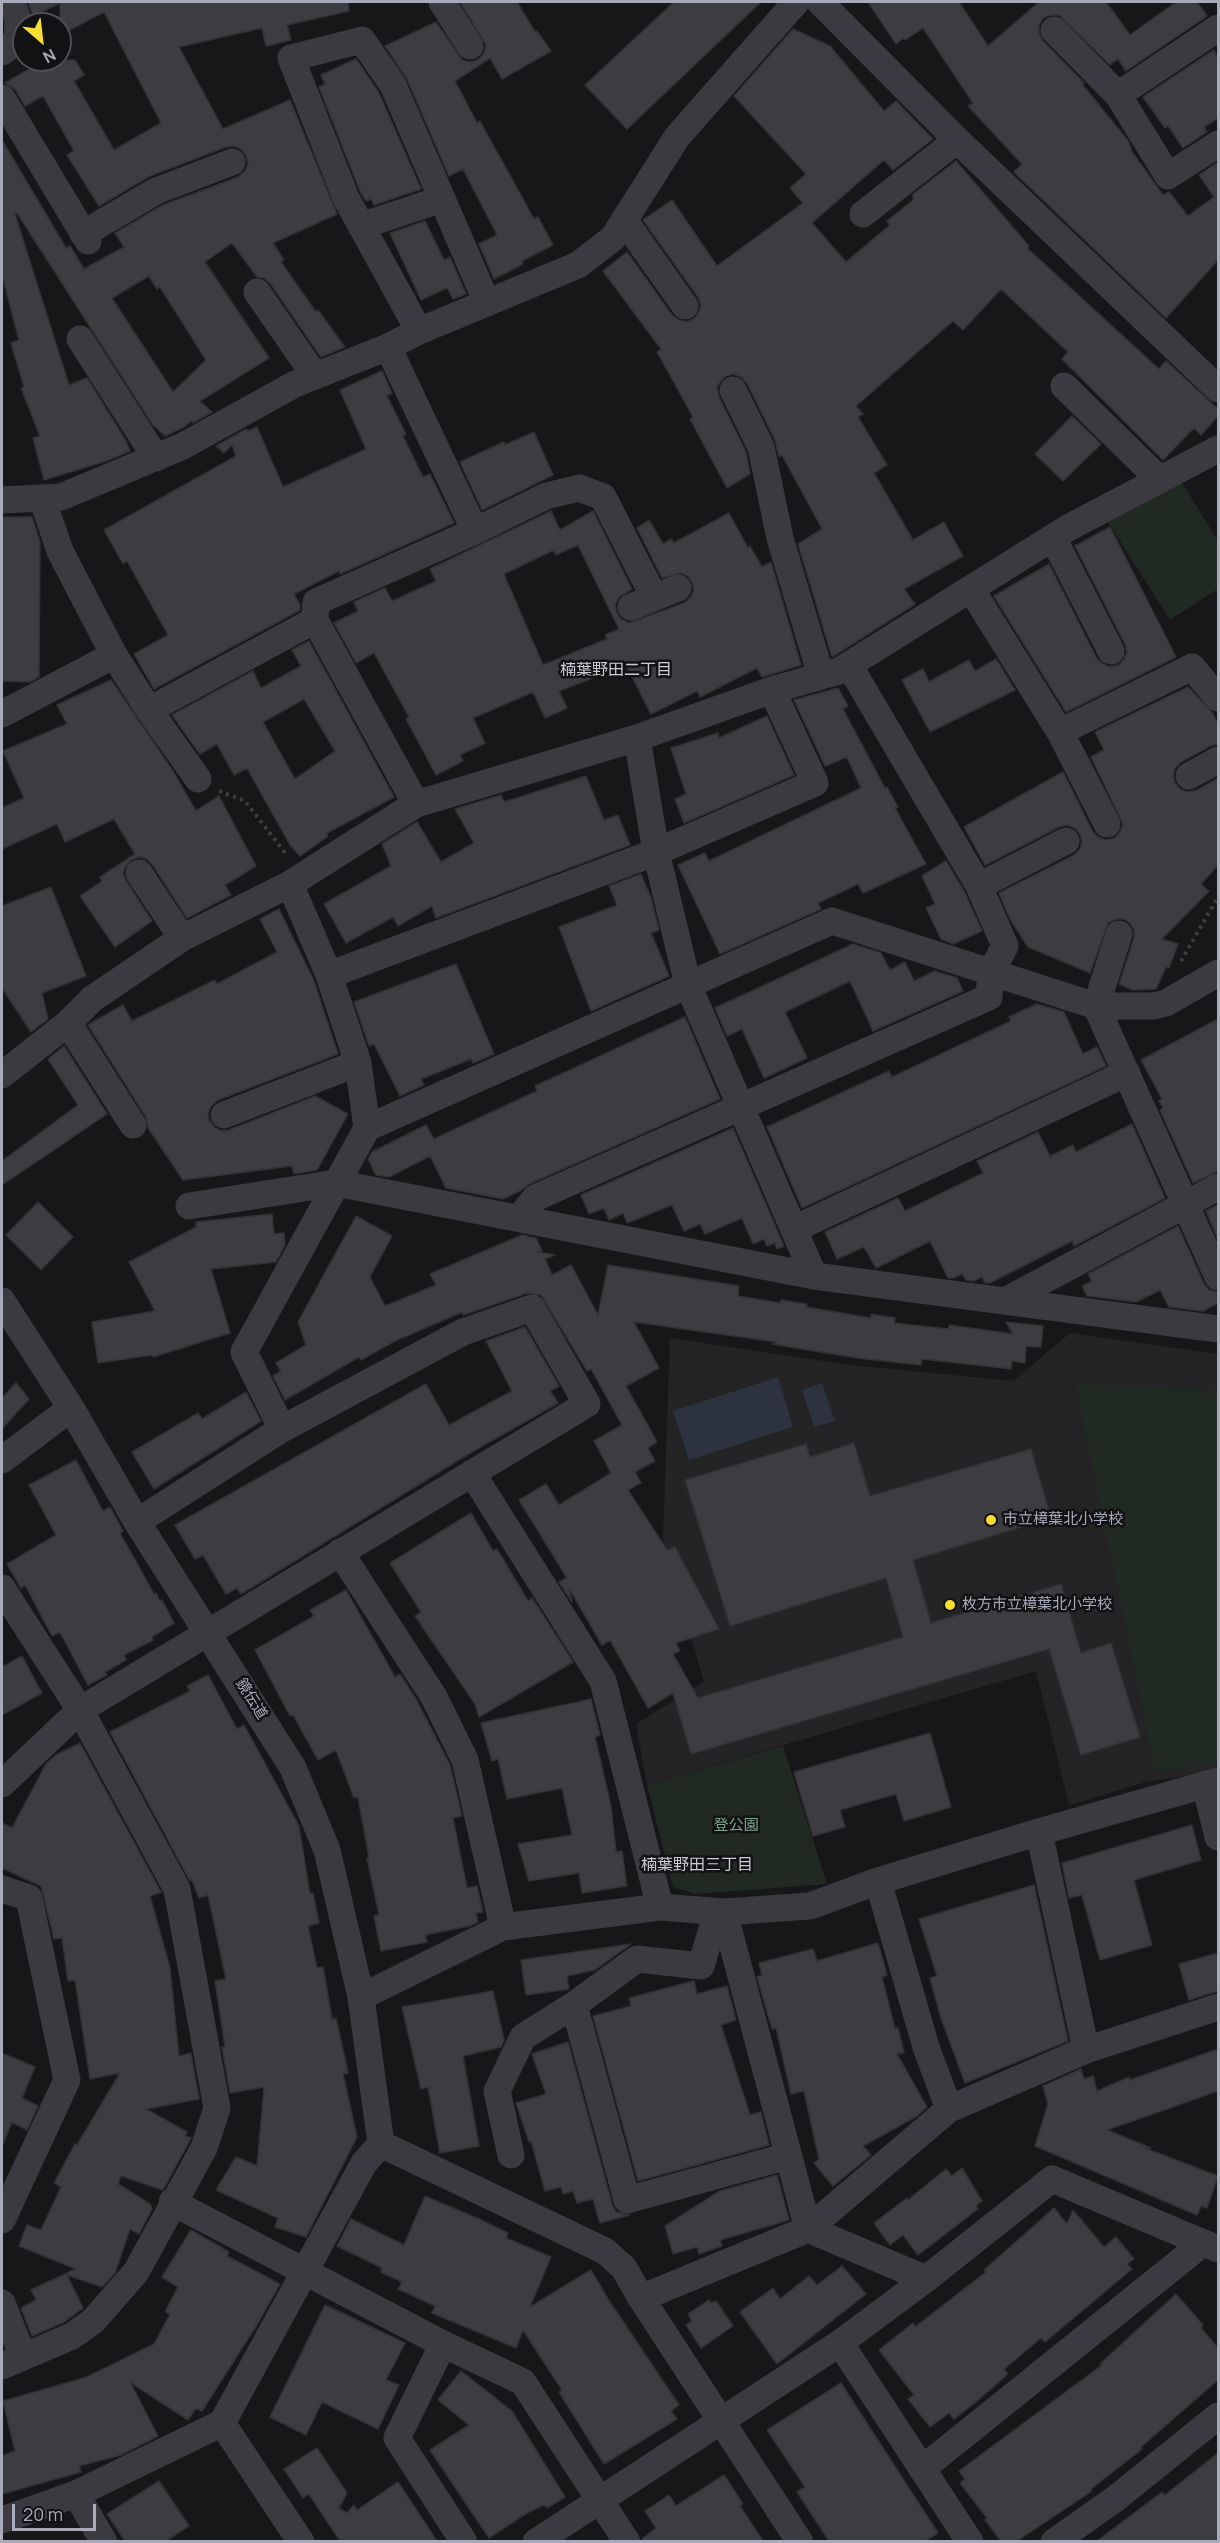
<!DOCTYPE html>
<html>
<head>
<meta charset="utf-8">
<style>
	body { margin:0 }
	#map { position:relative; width:1220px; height:2543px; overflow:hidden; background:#171719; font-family:Manrope,sans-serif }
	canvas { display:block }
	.frame { position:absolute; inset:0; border:3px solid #a9aab9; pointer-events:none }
	.north { position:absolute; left:12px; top:12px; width:60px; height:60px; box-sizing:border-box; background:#121214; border:2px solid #4e4f56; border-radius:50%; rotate:152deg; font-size:16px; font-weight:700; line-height:24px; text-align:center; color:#a9aab9 }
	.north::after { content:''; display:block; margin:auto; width:21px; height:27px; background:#f8de30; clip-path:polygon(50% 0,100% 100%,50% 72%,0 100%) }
	.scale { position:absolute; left:12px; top:2504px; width:84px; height:27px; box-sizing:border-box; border:3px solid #a9aab9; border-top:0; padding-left:8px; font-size:18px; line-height:21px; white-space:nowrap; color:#a9aab9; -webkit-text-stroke:4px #121214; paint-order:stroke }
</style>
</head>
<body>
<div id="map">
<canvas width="1220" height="2543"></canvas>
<div class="frame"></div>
<div class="north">N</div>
<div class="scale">20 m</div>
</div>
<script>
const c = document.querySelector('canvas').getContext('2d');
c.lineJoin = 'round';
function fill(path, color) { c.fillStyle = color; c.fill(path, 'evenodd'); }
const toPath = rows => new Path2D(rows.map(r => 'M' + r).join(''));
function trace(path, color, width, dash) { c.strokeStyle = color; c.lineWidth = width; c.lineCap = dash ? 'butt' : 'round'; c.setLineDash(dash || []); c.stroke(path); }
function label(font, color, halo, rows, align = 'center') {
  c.font = font + ' Manrope,"Noto Sans JP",sans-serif'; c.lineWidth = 5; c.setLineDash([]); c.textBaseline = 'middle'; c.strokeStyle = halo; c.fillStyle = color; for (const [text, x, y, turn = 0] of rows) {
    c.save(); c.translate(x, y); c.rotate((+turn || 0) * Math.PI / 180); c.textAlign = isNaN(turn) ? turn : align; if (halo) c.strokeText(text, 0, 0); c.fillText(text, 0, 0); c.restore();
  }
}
fill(toPath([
	[1070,1333,1218,1354,1218,1771,1146,1782,1069,1805,1036,1671,647,1785,636,1724,704,1682,663,1539,670,1338,850,1365,1013,1381]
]), '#242326');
fill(toPath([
	[1179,478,1218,541,1218,589,1170,620,1108,522],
	[1075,1382,1218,1391,1218,1764,1155,1773],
	[783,1746,827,1884,695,1894,673,1887,647,1785]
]), '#212923');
fill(toPath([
	[778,1377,793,1427,689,1460,673,1411],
	[822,1383,835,1421,814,1427,802,1390]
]), '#2c323e');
const building = toPath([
	[28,2,348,2,349,11,287,25,291,40,266,46,262,28,179,47,223,129,290,100,337,214,273,243,284,260,281,262,316,312,318,310,345,347,321,357,270,283,264,278,257,277,232,243,205,262,269,358,200,401,212,412,193,423,191,421,184,427,165,436,153,425,17,213,15,214,69,385,87,378,126,441,130,451,106,461,44,480,33,438,40,436,21,388,24,387,11,343,19,340,2,275,2,140,66,248,70,246,84,269,124,247,115,233,163,205,238,177,245,171,248,164,246,156,241,149,234,146,226,147,150,176,99,206,67,155,74,151,43,96,25,106,15,89,5,83,45,60,75,60,84,75,74,81,114,150,161,123,104,12,60,35,60,3,33,16,28,2],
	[149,276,157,289,160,287,206,360,173,392,112,298,149,276],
	[460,2,517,2,535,32,537,31,551,51,502,79,490,58,455,81,477,123,480,121,534,219,538,217,553,245,522,261,523,264,494,279,479,244,497,235,463,169,449,176,407,79,385,46,436,22,462,60,470,62,478,60,484,53,486,45,460,2],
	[674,2,761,2,627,129,585,85,674,2],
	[868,2,959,2,988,46,1039,2,1106,2,1130,35,1176,2,1197,2,1207,16,1126,71,1118,59,1110,65,1059,15,1051,15,1043,18,1039,25,1039,33,1043,41,1084,83,1082,84,1129,142,1132,152,1163,195,1169,192,1188,216,1214,197,1199,175,1218,162,1218,260,1166,318,1014,172,1022,164,968,106,973,103,923,28,905,40,903,38,896,44,868,2],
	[793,29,830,46,884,111,896,101,933,139,893,170,884,160,812,223,846,262,890,225,887,221,913,200,913,194,956,161,1029,246,1027,248,1159,369,1166,361,1218,409,1218,416,1201,435,1194,428,1163,460,1062,359,1068,352,1001,289,963,330,953,321,856,406,863,414,858,417,887,465,874,473,913,540,944,522,963,556,904,589,915,604,832,657,798,544,822,529,782,455,779,457,775,440,747,383,741,377,733,374,726,376,720,382,717,388,719,397,746,452,750,474,727,488,690,419,693,417,657,352,661,349,603,271,627,252,672,315,679,320,687,322,695,318,699,312,701,305,698,297,643,220,672,200,717,266,803,203,790,188,806,174,734,96,793,29],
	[1214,50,1218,58,1218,118,1204,127,1207,132,1183,148,1168,126,1165,128,1143,97,1214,50],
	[356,59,379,93,421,189,374,205,371,199,366,201,360,191,319,87,325,84,321,75,356,59],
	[425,221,444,260,450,257,466,294,453,299,447,288,421,300,390,233,425,221],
	[382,371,392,393,387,396,406,434,403,436,423,477,430,474,454,523,340,574,339,571,294,594,300,605,300,610,154,689,134,654,168,635,127,561,123,564,104,530,236,456,232,445,224,453,216,446,246,429,248,431,257,427,283,487,366,449,340,390,382,371],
	[1072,416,1101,444,1063,481,1035,454,1072,416],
	[534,432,553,475,482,510,460,462,504,442,505,445,534,432],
	[551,511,560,530,593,511,632,589,619,597,615,605,617,613,621,619,629,623,684,603,691,597,694,590,692,582,688,576,681,573,662,578,637,528,649,520,663,544,671,539,674,543,729,513,748,548,750,546,762,567,771,562,801,665,762,677,757,668,700,697,697,691,651,714,626,665,559,691,567,708,545,718,533,692,473,718,485,743,460,755,463,761,436,775,406,719,409,717,374,653,356,663,334,623,358,611,354,602,385,588,392,601,436,581,430,569,551,511],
	[578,545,619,629,605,635,607,639,543,665,504,574,554,550,556,555,578,545],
	[2,517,32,517,40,542,39,677,30,682,2,681,2,517],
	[1110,527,1176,657,1066,712,994,596,1049,564,1097,659,1103,664,1110,667,1119,665,1124,659,1127,652,1125,644,1075,546,1110,527],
	[309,641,394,797,327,833,328,836,300,856,290,845,247,768,234,775,217,744,200,754,172,715,253,671,261,688,301,666,292,650,309,641],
	[304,699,335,751,295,779,263,722,304,699],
	[996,659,1015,690,930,732,902,680,923,669,929,682,969,660,975,671,996,659],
	[111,680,173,771,196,811,219,796,256,866,225,885,231,895,187,918,152,864,147,859,139,857,131,860,125,867,123,873,126,881,152,921,115,947,80,896,102,881,100,877,135,854,114,819,65,842,57,824,2,849,2,808,24,798,3,751,67,724,57,705,111,680],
	[1188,687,1212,712,1218,724,1218,744,1210,746,1181,762,1175,768,1173,776,1175,783,1180,789,1188,792,1197,790,1218,778,1218,865,1201,884,1209,891,1162,939,1178,944,1169,968,1166,967,1156,989,1133,990,1119,984,1134,938,1134,930,1130,923,1124,919,1116,919,1108,923,1090,973,1028,947,1010,919,999,893,1074,855,1080,849,1082,842,1080,834,1075,828,1067,825,1059,827,985,865,964,827,1063,772,1093,832,1098,837,1106,840,1115,838,1120,832,1123,824,1091,757,1104,750,1095,732,1188,687],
	[838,688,848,706,843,709,885,788,887,787,898,807,895,808,926,864,863,893,858,884,818,903,821,909,720,954,678,865,705,853,709,861,861,788,847,757,825,766,794,700,838,688],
	[767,716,794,775,684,823,675,799,686,794,671,748,718,733,719,738,767,716],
	[586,776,604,820,618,815,630,845,436,918,432,906,398,926,393,917,346,943,324,904,391,866,382,844,417,822,441,862,474,843,455,809,501,795,504,802,586,776],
	[946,861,965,893,982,931,953,944,941,939,926,908,935,904,922,876,946,861],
	[641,874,651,898,659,930,651,933,669,976,591,1011,559,927,617,905,609,886,641,874],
	[51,887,86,976,42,993,48,1019,31,1032,2,988,2,906,51,887],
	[279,909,314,981,338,1054,218,1100,211,1106,208,1113,209,1120,215,1128,222,1131,229,1130,315,1096,348,1114,317,1170,294,1174,292,1166,183,1180,148,1128,146,1117,88,1025,123,1005,132,1021,215,980,217,984,277,952,260,919,279,909],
	[853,944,881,953,890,970,905,962,914,981,935,971,957,978,963,991,873,1031,850,981,785,1012,807,1058,764,1078,742,1029,727,1036,715,1008,853,944],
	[456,964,494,1054,473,1063,471,1059,421,1079,424,1085,400,1096,374,1044,369,1046,354,1002,456,964],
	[1037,1004,1064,1012,1083,1054,1097,1047,1106,1066,802,1208,767,1127,889,1071,892,1077,1011,1021,1009,1017,1037,1004],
	[685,1017,720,1099,529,1184,520,1191,503,1199,446,1188,430,1156,389,1177,376,1175,368,1159,372,1152,426,1125,434,1139,537,1091,535,1086,685,1017],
	[1218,1019,1218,1171,1193,1183,1160,1110,1163,1108,1159,1101,1162,1099,1141,1060,1218,1019],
	[64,1046,107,1114,2,1185,2,1161,78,1105,48,1059,64,1046],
	[1132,1124,1165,1198,1074,1246,1072,1241,990,1283,985,1283,982,1277,973,1281,966,1280,962,1274,953,1278,948,1278,930,1241,876,1268,864,1247,837,1259,825,1232,898,1198,905,1211,983,1173,977,1161,1038,1132,1050,1156,1073,1145,1076,1152,1132,1124],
	[733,1128,784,1246,777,1249,775,1243,767,1246,764,1239,753,1244,742,1218,705,1234,700,1224,684,1231,672,1205,627,1223,623,1213,609,1220,604,1208,589,1214,581,1195,733,1128],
	[38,1202,73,1237,41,1270,6,1235,38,1202],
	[1218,1205,1218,1240,1206,1211,1218,1205],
	[272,1214,274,1234,284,1233,285,1245,276,1262,211,1269,230,1333,153,1357,152,1355,98,1363,92,1322,155,1311,129,1262,196,1227,196,1222,272,1214],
	[356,1216,392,1236,370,1277,385,1306,436,1285,430,1274,522,1235,536,1238,542,1251,538,1252,555,1255,545,1259,552,1275,571,1265,598,1315,608,1265,739,1286,738,1296,780,1303,781,1300,807,1304,806,1307,871,1318,871,1314,895,1318,894,1323,949,1329,949,1325,1013,1334,1006,1322,1043,1326,1041,1347,1026,1346,1025,1363,1012,1361,1011,1369,922,1359,921,1365,857,1358,772,1344,777,1342,634,1322,659,1368,626,1386,657,1442,648,1448,655,1461,635,1472,641,1483,628,1490,667,1550,675,1547,719,1629,676,1643,680,1651,673,1654,698,1698,903,1637,886,1578,730,1626,685,1480,806,1444,810,1457,854,1443,870,1496,1031,1449,1051,1518,913,1560,931,1623,1061,1584,1081,1653,1111,1643,1140,1737,1081,1755,1049,1649,691,1754,673,1693,648,1708,610,1640,602,1645,569,1588,572,1602,559,1582,567,1578,519,1500,546,1484,559,1505,611,1473,594,1441,622,1425,591,1369,587,1371,541,1295,527,1293,463,1315,462,1312,395,1341,361,1360,359,1357,285,1400,273,1376,281,1371,276,1363,306,1345,298,1322,356,1216],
	[1178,1226,1204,1284,1209,1290,1218,1292,1218,1303,1203,1311,1169,1307,1160,1290,1136,1302,1087,1296,1082,1286,1092,1281,1088,1274,1178,1226],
	[525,1327,559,1386,550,1391,558,1403,470,1453,241,1594,237,1588,226,1594,203,1555,195,1559,175,1525,426,1384,449,1425,512,1391,486,1341,525,1327],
	[16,1383,29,1399,2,1429,2,1398,16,1383],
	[246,1392,261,1421,154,1489,132,1452,198,1413,202,1419,246,1392],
	[76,1460,103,1511,110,1507,123,1531,120,1533,154,1594,156,1593,160,1601,162,1600,174,1623,152,1637,153,1640,124,1655,126,1660,105,1672,107,1675,88,1685,60,1632,52,1636,25,1585,21,1588,7,1564,56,1535,29,1485,76,1460],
	[471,1513,493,1551,497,1549,528,1601,532,1598,573,1662,479,1717,475,1704,415,1616,421,1612,390,1563,471,1513],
	[346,1590,395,1677,400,1674,416,1699,450,1765,462,1816,453,1818,467,1888,477,1886,483,1912,476,1913,478,1922,469,1926,425,1935,427,1942,381,1951,374,1916,379,1915,367,1858,369,1858,358,1797,354,1798,336,1750,318,1760,293,1715,290,1716,255,1650,314,1616,310,1610,346,1590],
	[22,1656,42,1693,2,1715,2,1667,22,1656],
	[208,1675,237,1729,244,1725,299,1826,310,1894,313,1893,319,1923,308,1926,317,1968,323,1967,332,2019,336,2018,348,2073,343,2074,357,2137,306,2237,275,2227,278,2218,216,2190,236,2157,257,2166,264,2087,230,2093,222,2047,225,2047,215,1981,226,1979,208,1895,199,1898,192,1880,190,1881,110,1732,190,1691,187,1686,208,1675],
	[591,1699,600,1735,595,1737,611,1806,616,1852,622,1851,627,1886,582,1893,579,1873,529,1881,518,1844,572,1835,562,1788,507,1799,498,1759,492,1761,481,1723,591,1699],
	[930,1733,951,1807,904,1821,896,1794,840,1810,845,1827,813,1836,794,1772,930,1733],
	[80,1743,161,1892,150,1896,170,1968,179,2056,191,2053,199,2099,146,2109,187,2132,185,2136,191,2138,189,2142,163,2190,121,2176,118,2184,150,2204,152,2209,139,2234,130,2229,115,2273,102,2287,67,2275,83,2308,64,2322,32,2336,21,2308,36,2300,31,2290,76,2269,19,2246,27,2225,41,2230,61,2187,54,2183,75,2144,77,2145,120,2073,90,2079,75,1980,68,1981,62,1938,54,1939,41,1886,2,1868,2,1823,12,1828,46,1764,56,1755,80,1743],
	[1192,1825,1201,1860,1134,1880,1152,1945,1100,1960,1082,1895,1069,1898,1062,1863,1192,1825],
	[1034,1885,1068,2041,965,2083,941,2018,930,1978,937,1976,919,1919,1034,1885],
	[878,1943,887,1975,882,1977,895,2029,898,2028,904,2053,897,2054,927,2107,917,2116,863,2146,871,2155,833,2186,814,2163,819,2159,804,2091,791,2094,776,2028,772,2029,757,1977,762,1975,759,1963,813,1949,817,1961,878,1943],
	[631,1944,595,1970,567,1976,569,1989,526,1995,521,1960,631,1944],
	[1218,1953,1218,1991,1189,2000,1179,1964,1218,1953],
	[694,1981,697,1994,727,1986,736,2020,721,2025,750,2115,761,2112,769,2145,638,2181,593,2016,631,2006,629,1998,694,1981],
	[493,1991,504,2040,501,2047,463,2056,479,2146,440,2153,428,2087,421,2089,402,2007,493,1991],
	[568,2042,612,2204,616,2212,630,2215,600,2223,593,2199,577,2203,573,2191,563,2194,561,2187,545,2191,531,2141,529,2142,516,2103,546,2094,532,2054,568,2042],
	[1218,2049,1218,2091,1107,2130,1151,2148,1147,2149,1218,2176,1207,2208,1201,2206,1197,2215,1035,2146,1048,2104,1043,2086,1081,2069,1084,2079,1093,2076,1097,2091,1129,2077,1130,2080,1218,2049],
	[2,2053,35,2067,22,2098,38,2106,27,2130,12,2122,2,2146,2,2053],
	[962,2168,982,2201,976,2206,978,2209,918,2255,903,2235,890,2245,874,2223,907,2198,908,2200,946,2169,952,2176,962,2168],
	[777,2175,789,2220,720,2240,722,2246,699,2254,697,2247,673,2254,665,2226,720,2191,777,2175],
	[425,2196,479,2219,508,2233,506,2238,551,2257,530,2307,591,2270,608,2299,679,2405,671,2411,677,2419,604,2464,559,2392,562,2390,523,2330,516,2348,432,2313,435,2306,398,2289,402,2282,381,2272,382,2268,337,2246,351,2219,404,2245,425,2196],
	[1054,2208,1067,2224,1073,2210,1104,2247,1116,2237,1134,2259,1127,2264,1132,2269,1045,2342,1041,2338,1004,2369,1008,2374,976,2402,954,2419,949,2413,930,2427,908,2399,914,2395,879,2350,913,2323,915,2327,986,2272,984,2270,1054,2208],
	[191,2230,229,2252,227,2256,280,2284,258,2323,202,2411,196,2408,188,2420,130,2382,158,2436,121,2455,79,2466,81,2472,2,2494,2,2456,15,2451,3,2401,87,2377,154,2344,170,2314,165,2312,178,2287,162,2277,191,2230],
	[842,2266,866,2294,777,2364,740,2312,773,2288,780,2299,809,2276,817,2285,842,2266],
	[1176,2294,1203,2325,1201,2328,1218,2348,1218,2380,1141,2447,1142,2449,1091,2489,1092,2491,1017,2541,1001,2541,985,2520,987,2518,960,2483,965,2479,959,2471,1102,2365,1100,2364,1176,2294],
	[709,2300,711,2303,716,2301,733,2326,701,2348,686,2325,692,2321,688,2314,709,2300],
	[325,2305,405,2343,386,2380,399,2385,378,2429,322,2402,306,2435,270,2417,325,2305],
	[461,2371,512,2411,565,2497,547,2508,544,2505,527,2513,489,2538,430,2450,469,2425,438,2400,461,2371],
	[841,2383,938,2533,925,2541,829,2541,797,2492,805,2487,767,2430,841,2383],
	[317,2448,347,2493,339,2508,347,2513,354,2505,357,2510,398,2482,437,2541,340,2541,309,2494,303,2498,284,2469,317,2448],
	[1218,2453,1218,2541,1097,2541,1162,2492,1165,2495,1218,2453],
	[724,2475,743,2504,740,2506,763,2541,643,2541,642,2539,656,2528,645,2511,669,2495,676,2506,724,2475],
	[159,2481,189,2526,166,2541,125,2541,107,2514,159,2481]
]);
fill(building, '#3d3c41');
trace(building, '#323135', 1.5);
trace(toPath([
	[219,791,245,801,286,854],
	[1181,961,1218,897]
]), '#3e3e45', 4, [3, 4.5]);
trace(toPath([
	[442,2,470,46],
	[820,2,957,140,1218,389],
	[1054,30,1118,95,1168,176,1218,144],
	[2,52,17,41,18,20,12,2],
	[1118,95,1218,28],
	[2,98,88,241],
	[863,214,957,140],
	[624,220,685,306],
	[361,226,442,199],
	[83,234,156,191,232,162],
	[257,292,315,376],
	[419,331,346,198,291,58,362,40,393,85,487,303],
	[80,339,156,458],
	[1064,386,1160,480],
	[733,390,761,447,780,538,821,676],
	[42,498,60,551,114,655,149,710,315,620,316,602,475,531,388,347],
	[2,500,61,497,183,446,295,384,388,347,419,331,578,265,613,238,677,137,796,2],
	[475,531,546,496,579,488,603,497,654,597],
	[1053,538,1111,651],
	[971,589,1060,732,1107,824],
	[631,607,678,588],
	[315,620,416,804],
	[149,710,198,779],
	[2,714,114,655],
	[1060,732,1192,667,1218,698],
	[637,738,656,852,688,985,814,1276],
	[1189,776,1218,760],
	[139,873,182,938],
	[979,886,1066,841],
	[1119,934,1096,1006,1218,1277],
	[329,975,656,852,815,783,772,690],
	[68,1023,133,1125],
	[2,1075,68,1023,92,999,182,938,290,884,416,804,637,738,772,690,839,671,1068,528,1218,449],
	[224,1115,358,1063],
	[367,1128,832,921,1096,1006,1154,1006,1166,1003,1218,973],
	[189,1206,336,1183,814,1276,1218,1329],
	[520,1217,535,1198,989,997,991,972,1005,946,979,886,849,665],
	[794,1229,1127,1073],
	[2,1301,71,1408,137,1522,293,1768,327,1850,361,1997,381,2144],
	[1005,1301,1218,1187],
	[282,1429,244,1352,367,1128,358,1063,329,975,290,884],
	[2,1460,71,1408],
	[472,1473,603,1681,660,1907],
	[340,1552,434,1697,465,1760,503,1927],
	[2,1588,80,1710,177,1889,217,2108,204,2148,136,2272,93,2321,72,2336,2,2366],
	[2,1784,80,1710,587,1404,532,1308,463,1332,282,1429,137,1522],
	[1205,1784,1218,1837],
	[1039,1832,1086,2050],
	[878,1881,926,2047,949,2109],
	[2,1889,29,1898,67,2080,2,2220],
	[717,1912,701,1966,637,1959,574,2005,627,2200,788,2156],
	[724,1912,808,2229,926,2279],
	[361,1997,503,1927,660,1907,724,1912,810,1906,878,1881,1039,1832,1218,1781],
	[381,2144,605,2251,624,2268,641,2298,800,2542],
	[511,2155,497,2091,523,2037,574,2005],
	[172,2202,443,2344,523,2382,627,2542],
	[641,2298,808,2229,949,2109,1086,2050,1218,2007],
	[2,2303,23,2357],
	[840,2343,970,2542],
	[443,2344,397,2438,464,2542],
	[222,2423,301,2542],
	[922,2469,1203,2243],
	[76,2494,104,2542],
	[2,2520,76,2494,222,2423,364,2163,381,2144],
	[536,2542,840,2343,926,2279,1052,2179,1218,2249],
	[1054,2542,1115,2499,1218,2416]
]), '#3a3a40', 27);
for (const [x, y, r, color] of [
	[991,1520,6,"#f8de30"],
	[950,1605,6,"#f8de30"]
]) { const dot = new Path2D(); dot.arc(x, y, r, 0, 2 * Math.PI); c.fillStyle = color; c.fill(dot); trace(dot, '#121214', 2); }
label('15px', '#a9aab9', '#121214', [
	["市立樟葉北小学校",1003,1520],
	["枚方市立樟葉北小学校",962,1605]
], 'left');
label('15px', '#a9aab9', '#121214', [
	["鏡伝道",251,1699,58]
]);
label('15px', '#7fa589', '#121214', [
	["登公園",736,1826]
]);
label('16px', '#cacbd5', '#121214', [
	["楠葉野田二丁目",616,671],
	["楠葉野田三丁目",697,1866]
]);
</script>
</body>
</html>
